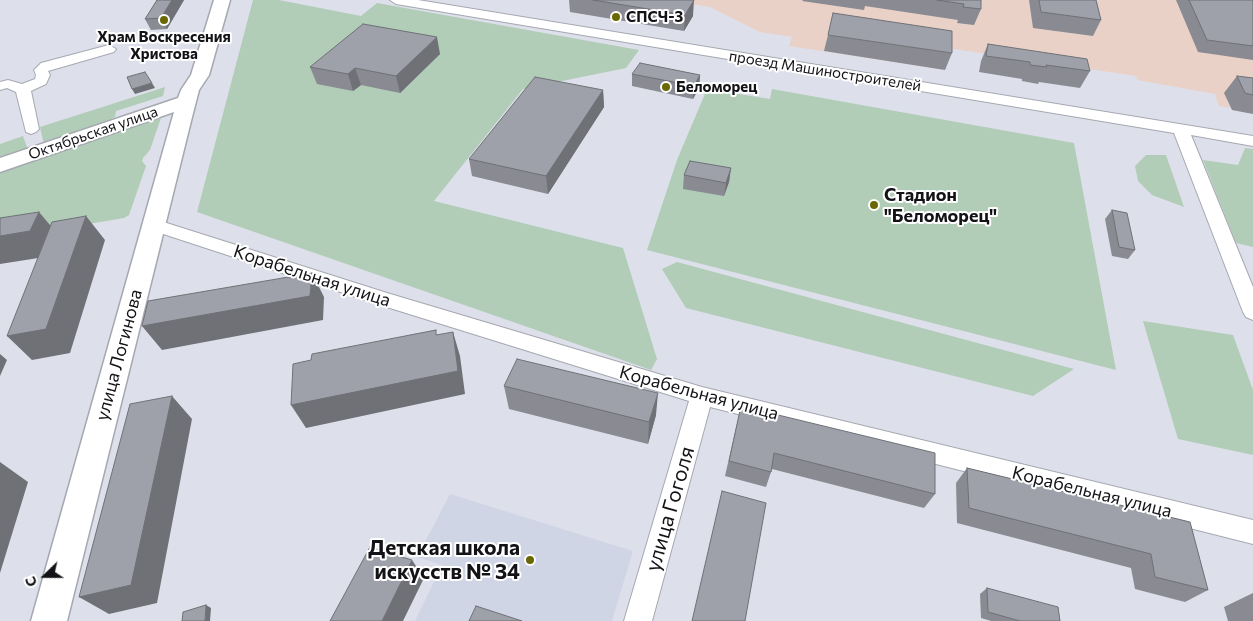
<!DOCTYPE html>
<html>
<head>
<meta charset="utf-8">
<style>
	body { margin:0 }
	#map { position:relative; width:1253px; height:621px; overflow:hidden; background:#dde0ea; font-family:Commissioner,sans-serif }
	canvas { display:block }
	.north { position:absolute; left:20px; top:551px; width:50px; height:50px; -webkit-text-stroke:4px #fff; paint-order:stroke; rotate:248deg; font-size:14px; font-weight:700; line-height:20px; text-align:center; color:#131317 }
	.north::after { content:''; display:block; margin:auto; width:18px; height:22px; background:#131317; clip-path:polygon(50% 0,100% 100%,50% 72%,0 100%) }
</style>
</head>
<body>
<div id="map">
<canvas width="1253" height="621"></canvas>
<div class="north">С</div>
</div>
<script>
const c = document.querySelector('canvas').getContext('2d');
c.lineJoin = 'round';
function fill(path, color) { c.fillStyle = color; c.fill(path, 'evenodd'); }
const toPath = rows => new Path2D(rows.map(r => 'M' + r).join(''));
function trace(path, color, width, dash) { c.strokeStyle = color; c.lineWidth = width; c.lineCap = dash ? 'butt' : 'round'; c.setLineDash(dash || []); c.stroke(path); }
function label(font, color, halo, rows, align = 'center') {
  c.font = font + ' Commissioner,sans-serif'; c.lineWidth = 4; c.setLineDash([]); c.textBaseline = 'middle'; c.strokeStyle = halo; c.fillStyle = color; for (const [text, x, y, turn = 0] of rows) {
    c.save(); c.translate(x, y); c.rotate((+turn || 0) * Math.PI / 180); c.textAlign = isNaN(turn) ? turn : align; if (halo) c.strokeText(text, 0, 0); c.fillText(text, 0, 0); c.restore();
  }
}
fill(toPath([
	[450,494,633,551,612,621,415,621,442,565,417,557]
]), '#d0d5e5');
fill(toPath([
	[662,0,1253,0,1253,97,1225,93,1230,108,1219,106,1215,94,1137,80,1136,76,947,48,945,70,789,46,792,37,760,32,710,7]
]), '#e9d1c7');
fill(toPath([
	[253,0,279,0,361,16,377,3,639,50,626,68,523,89,434,201,623,248,657,359,651,370,197,212],
	[165,87,163,96,116,111,115,117,92,128,44,145,40,127],
	[707,89,770,99,772,89,1074,143,1116,370,647,250,677,160],
	[163,112,150,150,143,158,142,161,146,166,129,215,124,218,0,239,0,168],
	[23,136,28,150,0,160,0,144],
	[1245,148,1253,149,1253,247,1236,243,1203,160,1238,165],
	[1146,155,1166,155,1184,207,1152,195,1138,181,1135,166],
	[677,262,1074,369,1033,396,686,308,662,269],
	[1143,321,1233,335,1253,390,1253,455,1178,439]
]), '#b1ccb7');
const minor = toPath([
	[390,0,418,0,1253,136,1253,146,1191,135,1253,287,1253,320,1246,317,1243,312,1174,133,396,4,390,0],
	[109,45,116,49,114,52,48,71,50,75,46,84,31,91,39,129,36,132,31,134,26,132,16,92,7,88,0,90,0,82,8,80,22,84,35,79,36,75,34,70,41,63,109,45],
	[154,219,387,293,702,387,1253,520,1253,544,710,407,652,621,624,621,689,401,377,304,148,229,145,225,148,221,154,219]
]);
const major = toPath([
	[214,0,230,0,209,75,199,90,192,117,67,621,31,621,174,112,0,172,0,158,178,98,181,90,191,75,214,0]
]);
trace(minor, '#a5a8b1', 2);
trace(major, '#a5a8b1', 3);
fill(minor, '#fff');
fill(major, '#fff');
fill(toPath([
	[157,0,184,0,167,29,151,30,145,19],
	[569,0,692,0,693,16,684,31,570,12],
	[803,0,981,0,981,9,974,25,957,23,958,20,865,6,864,10,802,1],
	[1029,0,1096,0,1101,20,1093,36,1033,28],
	[1176,0,1253,0,1253,60,1198,52],
	[828,35,952,53,945,70,824,51],
	[988,44,1090,71,1080,88,1039,82,1038,84,1022,81,1022,79,979,72,981,61],
	[440,54,400,93,361,85,353,91,317,84,310,67],
	[632,74,700,75,699,88,693,99,632,86],
	[1237,76,1253,78,1253,114,1232,110,1224,93],
	[603,90,604,107,548,194,472,176,469,159],
	[731,168,729,182,724,196,683,189,684,175],
	[1112,210,1135,250,1128,259,1112,256,1105,219],
	[504,386,656,415,648,444,509,409],
	[741,406,935,494,924,508,772,469,766,487,725,476],
	[967,468,1190,522,1208,590,1185,602,1135,589,1131,568,957,523,956,483],
	[987,588,1060,621,991,621,981,618,980,594],
	[1253,593,1253,621,1228,621,1224,607]
]), '#898a92');
fill(toPath([
	[172,0,184,0,167,29,161,18],
	[694,0,693,16,684,31,685,15],
	[437,37,440,54,400,93,396,76],
	[355,68,361,85,353,91,348,74],
	[700,75,699,88,693,99,694,86],
	[152,83,155,88,135,94,132,89],
	[603,90,604,107,548,194,546,176],
	[731,168,729,182,724,196,726,183],
	[39,212,60,237,51,256,0,264,0,236],
	[86,216,105,240,70,353,32,360,7,336],
	[312,273,324,297,323,320,162,350,142,326],
	[453,332,460,356,465,394,306,428,291,405],
	[0,354,7,360,0,376],
	[658,393,656,415,648,444,649,422],
	[172,396,192,419,157,603,109,614,79,597],
	[0,462,28,482,0,573],
	[412,560,424,578,403,621,382,621],
	[206,605,211,608,210,621,205,621]
]), '#6f7177');
const building = toPath([
	[157,0,172,0,161,18,145,19,157,0],
	[593,0,694,0,685,15,593,0],
	[937,0,981,0,981,9,963,7,964,4,937,0],
	[1039,0,1096,0,1101,20,1041,12,1039,0],
	[1189,0,1253,0,1253,46,1207,40,1189,0],
	[833,13,952,31,952,53,828,35,833,13],
	[363,24,437,37,396,76,355,68,348,74,310,67,363,24],
	[988,44,1087,59,1090,71,1046,65,1047,67,1030,65,1030,62,986,56,988,44],
	[640,63,700,75,694,86,632,74,640,63],
	[145,72,152,83,132,89,127,77,145,72],
	[1237,76,1253,78,1253,95,1245,93,1237,76],
	[535,77,603,90,546,176,469,159,535,77],
	[690,161,731,168,726,183,684,175,690,161],
	[1112,210,1127,213,1135,250,1119,247,1112,210],
	[39,212,30,231,0,236,0,218,39,212],
	[86,216,46,329,7,336,52,222,86,216],
	[312,273,310,296,142,326,148,301,312,273],
	[436,330,436,335,453,332,458,371,291,405,293,364,311,360,312,354,436,330],
	[517,359,658,393,649,422,504,386,517,359],
	[172,396,131,585,79,597,130,404,172,396],
	[741,406,935,453,935,494,774,453,771,472,729,461,741,406],
	[967,468,1190,522,1208,590,1155,577,1151,554,969,508,967,468],
	[722,491,766,503,745,621,692,621,722,491],
	[370,547,412,560,382,621,330,621,370,547],
	[987,588,1058,607,1060,621,1020,621,988,612,987,588],
	[206,605,205,621,182,621,183,612,206,605],
	[476,606,522,621,469,621,476,606]
]);
fill(building, '#9fa1aa');
trace(building, '#6f7177', 1);
for (const [x, y, r, color] of [
	[616,17,5,"#696802"],
	[164,20,5,"#696802"],
	[666,87,5,"#696802"],
	[874,205,5,"#696802"],
	[530,560,5,"#696802"]
]) { const dot = new Path2D(); dot.arc(x, y, r, 0, 2 * Math.PI); c.fillStyle = color; c.fill(dot); trace(dot, '#fff', 2); }
label('bold 15px', '#131317', '#fff', [
	["СПСЧ-3",626,17],
	["Храм Воскресения",164,37,"center"],
	["Христова",164,54,"center"],
	["Беломорец",676,87]
], 'left');
label('15px', '#131317', '#fff', [
	["проезд Машиностроителей",825,71,9],
	["Октябрьская улица",93,133,-19]
]);
label('bold 18px', '#131317', '#fff', [
	["Стадион",884,195],
	["\"Беломорец\"",884,216]
], 'left');
label('18px', '#131317', '#fff', [
	["Корабельная улица",312,276,18],
	["улица Логинова",119,355,-75],
	["Корабельная улица",699,393,15],
	["Корабельная улица",1092,492,14]
]);
label('21px', '#131317', '#fff', [
	["улица Гоголя",670,509,-74]
]);
label('bold 21px', '#131317', '#fff', [
	["Детская школа",520,548],
	["искусств № 34",520,572]
], 'right');
</script>
</body>
</html>
